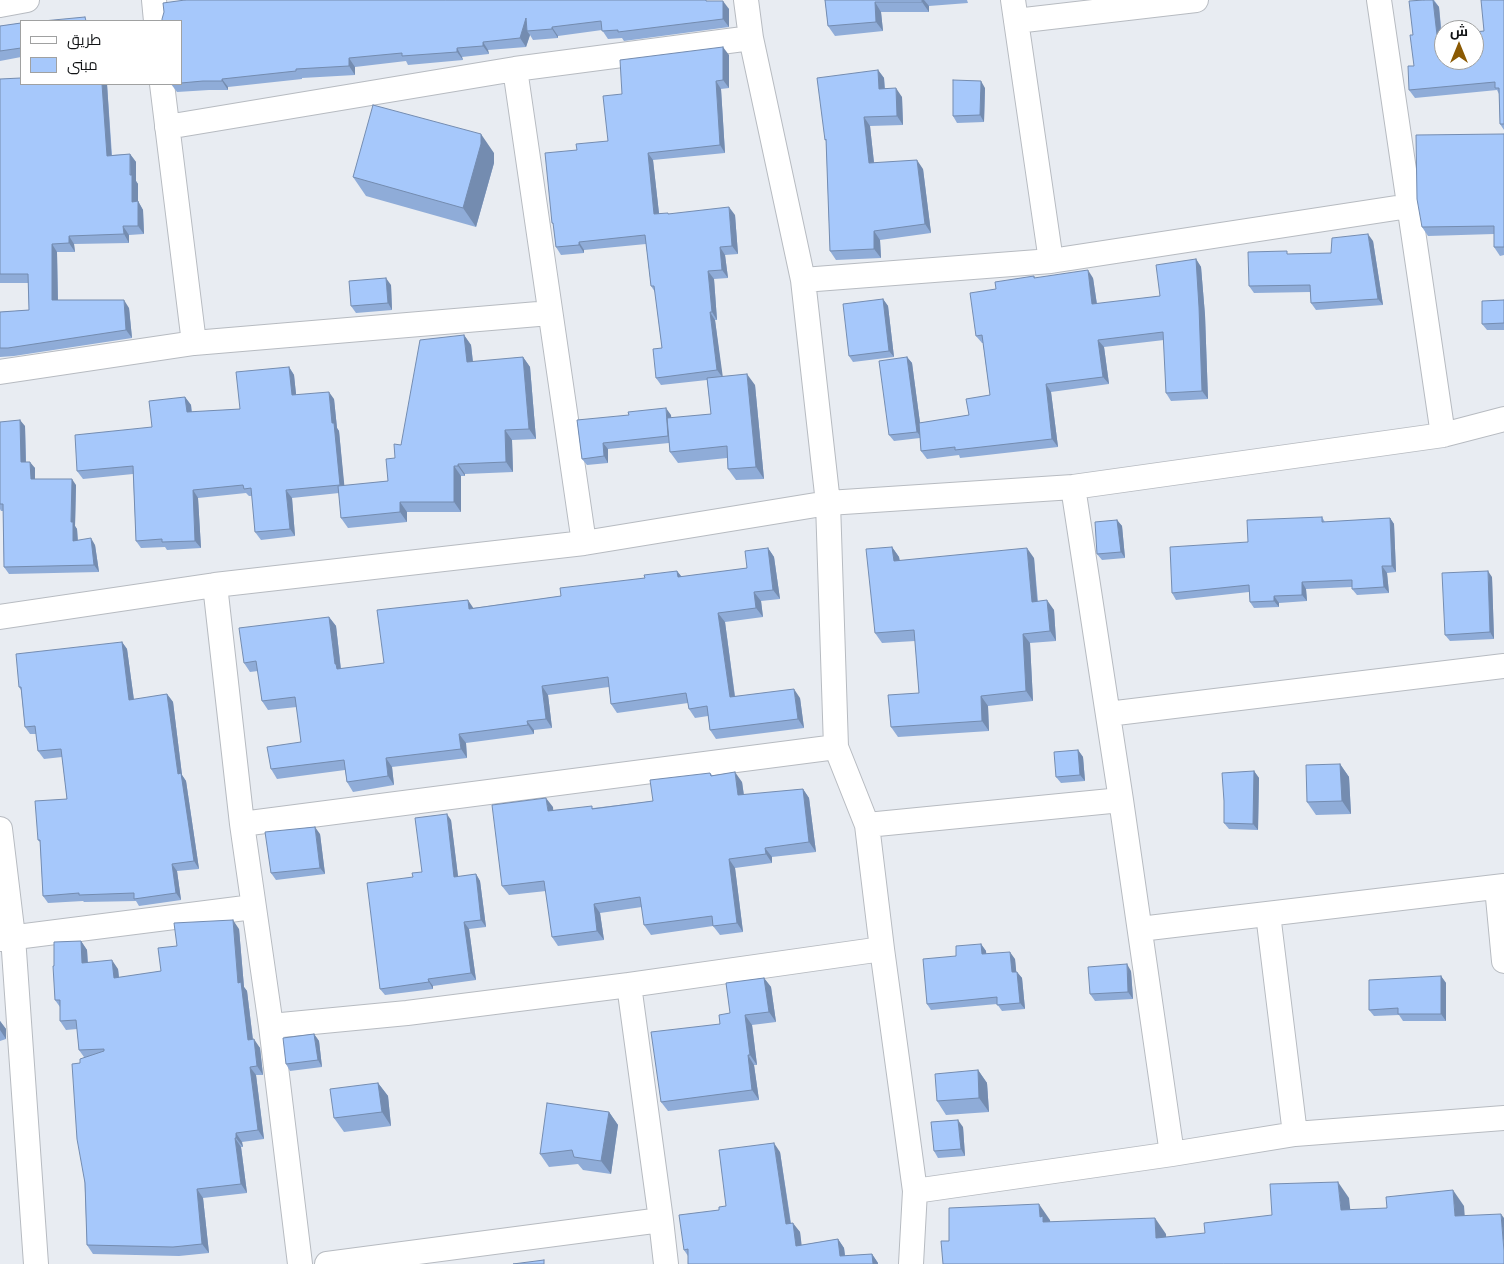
<!DOCTYPE html>
<html>
<head>
<meta charset="utf-8">
<style>
	body { margin:0 }
	#map { position:relative; width:1504px; height:1264px; overflow:hidden; background:#e8ecf2; font-family:Raleway,Cairo,sans-serif }
	canvas { display:block }
	.legend { position:absolute; left:20px; top:20px; width:162px; height:65px; box-sizing:border-box; background:#fff; border:1px solid #a0a1a1; margin:0; padding:6px 9px; list-style:none; font-size:15px; color:#111315 }
	.legend li { display:flex; align-items:center; gap:10px; height:25px }
	.legend b { width:25px; border:1px solid #a0a1a1 }
	.north { position:absolute; left:1434px; top:20px; width:50px; height:50px; box-sizing:border-box; background:#fff; border:1px solid #a0a1a1; border-radius:50%; rotate:0deg; font-size:14px; font-weight:700; line-height:20px; text-align:center; color:#111315 }
	.north::after { content:''; display:block; margin:auto; width:18px; height:22px; background:#8b5a03; clip-path:polygon(50% 0,100% 100%,50% 72%,0 100%) }
</style>
</head>
<body>
<div id="map">
<canvas width="1504" height="1264"></canvas>
<ul class="legend">
<li><b style="height:6px;background:#fff"></b>طريق</li>
<li><b style="height:14px;background:#a6c8fb"></b>مبنى</li>
</ul>
<div class="north">ش</div>
</div>
<script>
const c = document.querySelector('canvas').getContext('2d');
c.lineJoin = 'round';
const toPath = rows => new Path2D(rows.map(r => 'M' + r).join(''));
function trace(path, color, width, dash) { c.strokeStyle = color; c.lineWidth = width; c.lineCap = dash ? 'butt' : 'round'; c.setLineDash(dash || []); c.stroke(path); }
function fill(path, color) { c.fillStyle = color; c.fill(path, 'evenodd'); }
const street = toPath([
	[154,0,156,21],
	[746,0,751,38,803,280,828,503,836,747,867,825,882,949,915,1191,911,1264],
	[1013,0,1051,261],
	[1379,0,1443,435],
	[0,5,27,0],
	[1016,21,1196,0],
	[515,69,584,543],
	[162,84,194,343],
	[167,127,515,69,751,38],
	[803,280,1051,261,1409,206],
	[0,372,194,343,550,313],
	[1073,487,1121,800,1172,1154],
	[215,585,242,824,271,1026,300,1264],
	[0,617,215,585,584,543,828,503,1073,487,1443,435,1504,419],
	[1108,714,1504,666],
	[242,824,836,747],
	[867,825,1121,800],
	[0,829,13,937,36,1264],
	[1497,887,1504,961],
	[1268,914,1295,1134],
	[1140,929,1504,886],
	[0,939,253,907],
	[629,985,661,1220,666,1264],
	[271,1026,407,1013,629,985,882,949],
	[915,1191,1172,1154,1295,1134,1504,1118],
	[327,1264,661,1220]
]);
trace(street, '#b7bbc1', 26);
trace(street, '#fff', 24);
fill(toPath([
	[825,0,967,0,968,3,929,6,929,12,881,12,883,31,835,36,828,26],
	[1424,0,1434,0,1439,7,1442,35,1484,31,1504,0,1504,130,1500,124,1499,94,1497,90,1415,98,1409,90,1414,66,1413,35],
	[711,1,729,9,729,27,624,41,622,38,608,39,602,30,558,36,558,38,533,40,530,35,526,47,488,50,489,54,462,57,463,60,408,65,406,61,355,67,355,75,302,78,302,79,228,87,228,90,209,90,177,92,171,84,181,84,181,21],
	[21,23,21,57,0,61,0,26],
	[729,55,729,88,721,89,725,153,653,160,659,214,735,215,738,254,725,255,728,278,714,279,717,320,715,320,722,376,755,385,764,479,736,480,728,469,727,458,678,463,670,452,669,443,608,449,608,463,587,465,582,459,577,420,671,415,671,418,711,414,707,380,661,385,656,378,662,348,655,292,651,286,646,244,584,250,584,253,561,255,556,247,554,225,552,223,577,150,608,141,622,94],
	[878,70,884,78,885,88,902,97,903,125,870,126,874,163,923,169,931,233,880,240,881,258,836,260,830,251,826,141,825,140],
	[0,79,107,84,112,155,130,154,136,162,136,181,138,184,138,201,143,210,144,234,129,235,129,243,74,244,75,252,57,252,58,300,129,308,132,338,14,356,0,357,0,312,29,310,28,283,0,283],
	[985,88,984,122,957,123,953,116],
	[1504,134,1504,255,1500,256,1494,247,1494,234,1428,236,1422,227],
	[494,153,494,163,476,227,366,196,353,177],
	[1373,241,1383,305,1316,310,1311,303,1310,292,1254,293,1249,286,1289,254,1331,253],
	[1196,259,1201,267,1205,315,1208,399,1171,401,1166,393,1164,340,1104,347,1109,384,1051,392,1058,447,960,458,959,455,927,459,921,451,920,438,894,441,889,435,907,357,912,363,920,423,969,415,990,395,983,343,982,343,976,336,996,289,1034,276,1035,278,1093,278,1097,304,1160,296],
	[391,285,392,310,356,313,351,306],
	[883,299,888,306,894,357,853,362,849,356],
	[1504,300,1504,330,1487,330,1482,324],
	[464,335,471,345,473,362,523,357,530,367,536,439,512,440,513,472,465,474,465,476,461,476,461,512,407,512,407,522,348,528,341,518,339,493,292,498,295,536,261,540,255,532,252,496,249,496,246,493,198,498,201,548,167,550,165,547,141,548,136,541,133,474,83,479,77,471,152,427,185,397,191,405,192,412,240,409,289,367,294,375,296,395,334,399,337,428,339,431,344,486,388,481,395,458,401,445],
	[0,422,25,426,26,462,35,468,35,479,76,485,75,526,77,529,78,540,95,545,99,572,9,574,4,567,3,511,1,511,0,509],
	[1322,517,1325,522,1390,518,1394,524,1396,572,1387,573,1389,593,1357,595,1352,589,1352,587,1306,589,1307,601,1279,603,1279,607,1254,608,1250,602,1249,592,1176,600,1172,593,1248,542],
	[1117,520,1122,526,1125,558,1102,560,1097,554],
	[892,547,899,557,900,561,1034,558,1038,601,1054,610,1056,641,1030,643,1033,701,988,706,989,731,898,737,891,727,919,693,915,641,882,643,875,633],
	[768,548,774,557,780,599,761,601,763,617,725,622,735,696,800,698,804,728,716,739,710,730,708,716,695,718,689,709,688,703,617,713,611,704,609,687,548,695,552,728,534,730,534,734,466,743,467,758,392,767,394,785,353,792,347,782,345,770,277,779,271,769,301,742,297,707,268,710,262,701,258,671,250,672,244,663,329,617,336,626,341,669,384,663,473,608,561,596,677,571,682,577,747,568],
	[1492,577,1494,639,1450,641,1445,635],
	[122,642,127,649,134,700,167,694,173,702,182,775,186,781,199,869,177,871,181,900,139,906,136,901,84,902,83,901,48,903,43,896,40,842,38,840,67,799,62,757,44,759,38,751,36,734,30,734,25,727,21,690,19,687],
	[1078,750,1083,757,1085,781,1061,783,1056,777],
	[1340,764,1349,777,1351,814,1316,815,1307,802],
	[1254,771,1259,778,1258,830,1229,829,1224,823,1224,801],
	[710,773,712,775,742,782,744,795,803,789,809,798,816,852,772,857,772,863,735,868,743,932,720,935,713,926,651,935,644,925,642,907,600,913,604,940,558,946,552,937,546,891,509,895,502,886,553,807,553,810,593,808,653,801],
	[451,820,458,877,476,874,480,881,486,927,469,929,476,980,433,986,433,989,385,995,380,989,422,872],
	[320,834,325,874,276,880,271,873],
	[239,929,244,987,247,991,253,1040,260,1048,263,1075,256,1075,264,1139,242,1142,243,1147,241,1147,247,1193,203,1198,209,1253,179,1256,93,1254,87,1245,80,1063,84,1057,79,1050,77,1029,66,1030,60,1021,60,1007,55,1000,54,966,81,941,87,950,88,962,118,969,119,978,161,971,177,946],
	[981,944,986,951,986,954,1015,959,1016,972,1017,972,1022,978,1025,1009,1002,1011,997,1004,931,1010,927,1004,956,956],
	[1131,971,1133,999,1095,1001,1090,994],
	[1441,976,1446,983,1446,1021,1403,1021,1399,1015,1374,1016,1369,1010],
	[764,978,771,987,776,1022,752,1025,757,1065,754,1065,759,1100,668,1111,661,1102,720,1024],
	[0,1021,6,1029,6,1039,0,1041],
	[314,1034,319,1041,322,1067,290,1071,286,1064],
	[978,1070,987,1083,989,1112,946,1115,937,1101],
	[378,1083,388,1096,391,1126,344,1132,334,1118],
	[609,1112,618,1125,611,1174,583,1170,578,1164,549,1167,540,1154],
	[963,1127,965,1156,938,1158,934,1151],
	[780,1152,791,1223,800,1232,801,1245,838,1239,844,1248,845,1256,872,1254,878,1263,688,1256,684,1250,719,1210,726,1206]
]), '#8facd8');
fill(toPath([
	[922,0,924,0,929,6,929,12,922,2],
	[1433,0,1439,7,1442,43,1437,35],
	[723,1,729,9,729,27,723,19],
	[875,2,881,12,883,31,876,22],
	[526,18,527,31,530,35,526,47,520,38],
	[552,27,558,36,558,38,552,29],
	[483,42,488,50,489,54,483,46],
	[723,47,729,55,729,88,723,80],
	[457,48,462,57,463,60,457,52],
	[349,58,355,67,355,75,349,66],
	[878,70,884,78,885,97,879,89],
	[222,79,228,87,228,90,222,81],
	[716,81,721,89,725,153,720,145],
	[981,81,985,88,984,122,980,115],
	[102,84,107,84,112,164,107,156],
	[896,88,902,97,903,125,897,116],
	[864,117,870,126,875,172,869,163],
	[481,134,494,153,494,163,476,227,463,208],
	[648,153,653,160,660,222,654,214],
	[130,154,136,162,136,181,138,184,138,210,132,202],
	[917,160,923,169,931,233,925,224],
	[138,201,143,210,144,234,138,226],
	[729,207,735,215,738,254,732,246],
	[123,226,129,235,129,243,124,234],
	[874,231,880,240,881,258,874,249],
	[1368,234,1373,241,1383,305,1378,299],
	[69,236,74,244,75,252,69,243],
	[579,242,584,250,584,253,579,245],
	[52,244,57,252,58,308,52,300],
	[720,247,725,255,728,278,722,270],
	[1196,259,1201,267,1205,315,1208,399,1202,391],
	[1088,270,1093,278,1098,312,1092,304],
	[708,271,714,279,717,320,712,312],
	[386,278,391,285,392,310,388,303],
	[883,299,888,306,894,357,889,351],
	[124,300,129,308,132,338,126,330],
	[710,312,715,320,723,378,717,370],
	[464,335,471,345,474,372,467,362],
	[1098,340,1104,347,1109,384,1103,377],
	[523,357,530,367,536,439,529,429],
	[907,357,912,363,922,438,917,432],
	[289,367,294,375,297,403,292,395],
	[747,374,755,385,764,479,756,467],
	[1046,384,1051,392,1058,447,1052,439],
	[329,392,334,399,337,428,339,431,345,492,340,485,332,423],
	[185,397,191,405,192,420,187,412],
	[666,408,671,415,674,443,669,436],
	[20,420,25,426,26,469,21,462],
	[505,430,512,440,513,472,506,462],
	[603,443,608,449,608,463,604,456],
	[30,462,35,468,35,485,31,479],
	[458,464,465,474,465,476,458,466],
	[454,466,461,476,461,512,454,502],
	[72,479,76,485,75,526,77,529,78,547,73,541,71,522],
	[193,490,198,498,201,548,195,541],
	[286,490,292,498,295,536,290,529],
	[400,502,407,512,407,522,400,512],
	[1390,518,1394,524,1396,572,1392,566],
	[1117,520,1122,526,1125,558,1121,552],
	[91,538,95,545,99,572,94,565],
	[892,547,899,557,901,571,894,561],
	[768,548,774,557,780,599,773,590],
	[1027,548,1034,558,1038,612,1032,602],
	[1382,566,1387,573,1389,593,1384,587],
	[677,571,684,580,678,577],
	[1488,571,1492,577,1494,639,1490,632],
	[1302,582,1306,589,1307,601,1302,595],
	[754,592,761,601,763,617,756,608],
	[1274,596,1279,603,1279,607,1274,601],
	[468,600,474,609,469,609],
	[1047,600,1054,610,1056,641,1050,631],
	[718,613,725,622,736,706,730,697],
	[329,617,336,626,341,671,337,669,335,664],
	[1023,634,1030,643,1033,701,1026,691],
	[122,642,127,649,135,708,129,700],
	[542,686,548,695,552,728,546,719],
	[794,689,800,698,804,728,798,719],
	[167,694,173,702,182,775,186,781,199,869,194,861,178,774],
	[981,696,988,706,989,731,982,721],
	[527,721,534,730,534,734,528,725],
	[459,734,466,743,467,758,461,749],
	[1078,750,1083,757,1085,781,1080,775],
	[386,758,392,767,394,785,388,776],
	[1340,764,1349,777,1351,814,1342,801],
	[1254,771,1259,778,1258,830,1253,824],
	[735,772,742,782,745,804,738,795],
	[803,789,809,798,816,852,809,842],
	[546,798,553,807,554,820,548,811],
	[447,814,451,820,459,884,454,877],
	[315,827,320,834,325,874,320,868],
	[765,848,772,857,772,863,766,854],
	[729,859,735,868,743,932,737,923],
	[172,864,177,871,181,900,176,893],
	[476,874,480,881,486,927,481,920],
	[594,904,600,913,604,940,597,931],
	[233,920,239,929,244,987,247,991,254,1049,248,1040,238,983],
	[464,922,469,929,476,980,471,973],
	[81,941,87,950,88,972,82,963],
	[981,944,986,951,987,961,982,954],
	[1010,952,1015,959,1017,979,1012,972],
	[112,960,118,969,120,987,114,978],
	[1127,964,1131,971,1133,999,1128,992],
	[1017,972,1022,978,1025,1009,1020,1003],
	[1441,976,1446,983,1446,1021,1441,1014],
	[764,978,771,987,776,1022,769,1012],
	[428,979,433,986,433,989,429,982],
	[745,1015,752,1025,757,1065,750,1055],
	[0,1021,6,1029,6,1039,0,1030],
	[314,1034,319,1041,322,1067,318,1060],
	[254,1039,260,1048,263,1075,257,1066],
	[748,1055,754,1065,759,1100,752,1090],
	[250,1067,256,1075,264,1139,258,1130],
	[978,1070,987,1083,989,1112,979,1098],
	[378,1083,388,1096,391,1126,382,1112],
	[609,1112,618,1125,611,1174,601,1161],
	[958,1120,963,1127,965,1156,961,1149],
	[236,1133,242,1142,243,1147,236,1138],
	[235,1138,241,1147,247,1193,241,1184],
	[774,1143,780,1152,792,1233,786,1224],
	[1338,1182,1349,1198,1352,1225,1341,1210],
	[197,1189,203,1198,209,1253,202,1244],
	[1453,1190,1464,1206,1466,1232,1455,1216],
	[1039,1204,1050,1220,1051,1228,1043,1222,1040,1217],
	[1501,1214,1504,1218,1504,1251],
	[1155,1218,1166,1234,1167,1254,1156,1238],
	[793,1223,800,1232,803,1255,796,1246],
	[838,1239,844,1248,846,1264,840,1256],
	[872,1254,878,1263,878,1264,873,1264]
]), '#748cb0');
const building = toPath([
	[185,0,706,0,706,1,723,1,723,19,618,32,618,30,602,31,601,21,552,27,552,29,527,31,526,18,520,38,483,42,483,46,457,48,457,52,402,56,402,53,349,58,349,66,296,69,296,71,222,79,222,81,203,81,181,83,181,21,162,21,162,19,164,12,163,3,185,0],
	[825,0,922,0,922,2,875,2,876,22,828,26,825,0],
	[1424,0,1433,0,1437,35,1444,35,1444,60,1474,60,1474,32,1484,31,1481,0,1504,0,1504,124,1500,124,1499,88,1495,88,1495,82,1409,90,1408,66,1414,66,1410,35,1413,35,1409,1,1424,0],
	[85,17,86,21,43,21,85,17],
	[21,23,21,48,0,51,0,26,21,23],
	[723,47,723,80,716,81,720,145,648,153,654,214,668,213,668,214,729,207,732,246,720,247,722,270,708,271,712,312,710,312,717,370,656,378,653,349,662,348,654,286,651,286,645,235,579,242,579,245,556,247,553,223,552,223,545,153,577,150,576,144,608,141,603,96,622,94,620,60,723,47],
	[878,70,879,89,896,88,897,116,864,117,869,163,917,160,925,224,874,231,874,249,830,251,826,139,825,140,817,78,878,70],
	[21,78,21,84,102,84,107,156,130,154,130,175,132,175,132,202,138,201,138,226,123,226,124,234,69,236,69,243,52,244,52,300,124,300,126,330,8,348,0,348,0,312,29,310,28,274,0,274,0,79,21,78],
	[953,80,981,81,980,115,953,116,953,80],
	[373,105,481,134,481,144,463,208,353,177,373,105],
	[1504,134,1504,247,1494,247,1494,226,1422,227,1417,199,1416,135,1504,134],
	[1368,234,1378,299,1311,303,1310,285,1249,286,1248,252,1287,251,1287,254,1331,253,1332,238,1368,234],
	[1196,259,1199,307,1202,391,1166,393,1163,332,1098,340,1103,377,1046,384,1052,439,955,450,955,447,921,451,919,423,969,415,966,399,990,395,982,335,976,336,970,293,996,289,995,282,1034,276,1034,278,1088,270,1092,304,1160,296,1156,265,1196,259],
	[386,278,388,303,351,306,349,281,386,278],
	[883,299,889,351,849,356,843,304,883,299],
	[1504,300,1504,323,1482,324,1482,301,1504,300],
	[464,335,467,362,523,357,529,429,505,430,506,462,458,464,458,466,454,466,454,502,400,502,400,512,341,518,338,486,388,481,386,459,395,458,394,444,401,445,420,340,464,335],
	[907,357,917,432,889,435,879,361,907,357],
	[289,367,292,395,329,392,332,423,334,423,340,485,286,490,290,529,255,532,251,488,244,489,243,485,193,490,195,541,162,542,162,539,136,541,133,466,77,471,75,435,152,427,149,401,185,397,187,412,240,409,236,372,289,367],
	[747,374,756,467,728,469,727,446,670,452,667,418,711,414,707,378,747,374],
	[666,408,668,436,603,443,604,456,582,459,577,420,629,415,628,412,666,408],
	[20,420,21,462,30,462,31,479,72,479,71,522,73,522,73,541,91,538,94,565,4,567,3,504,0,504,0,422,20,420],
	[1322,517,1322,522,1390,518,1392,566,1382,566,1384,587,1352,589,1352,580,1302,582,1302,595,1274,596,1274,601,1250,602,1249,585,1172,593,1170,547,1248,542,1247,520,1322,517],
	[1117,520,1121,552,1097,554,1095,522,1117,520],
	[892,547,894,561,1027,548,1032,602,1047,600,1050,631,1023,634,1026,691,981,696,982,721,891,727,888,695,919,693,914,630,875,633,866,549,892,547],
	[768,548,773,590,754,592,756,608,718,613,730,697,794,689,798,719,710,730,707,706,689,709,686,693,611,704,608,677,542,686,546,719,527,721,528,725,459,734,461,749,386,758,388,776,347,782,344,760,271,769,267,747,301,742,295,697,262,701,256,661,244,663,239,628,329,617,335,664,336,664,337,669,384,663,377,610,468,600,469,609,561,596,560,588,645,578,644,575,677,571,678,577,747,568,745,551,768,548],
	[1488,571,1490,632,1445,635,1442,573,1488,571],
	[122,642,129,700,167,694,178,774,181,773,194,861,172,864,176,893,134,899,134,893,79,895,79,893,43,896,40,840,38,840,35,801,67,799,61,749,38,751,35,726,25,727,21,687,19,687,16,654,122,642],
	[1078,750,1080,775,1056,777,1054,752,1078,750],
	[1340,764,1342,801,1307,802,1306,765,1340,764],
	[1254,771,1253,824,1224,823,1224,801,1222,773,1254,771],
	[735,772,738,795,803,789,809,842,765,848,766,854,729,859,737,923,713,926,712,916,644,925,640,897,594,904,597,931,552,937,544,881,502,886,492,805,546,798,548,811,592,806,592,809,653,801,650,780,710,773,711,776,735,772],
	[447,814,454,877,476,874,481,920,464,922,471,973,428,979,429,982,380,989,367,883,413,877,412,873,422,872,415,818,447,814],
	[315,827,320,868,271,873,265,832,315,827],
	[233,920,238,983,241,982,248,1040,254,1039,257,1066,250,1067,258,1130,236,1133,236,1138,235,1138,241,1184,197,1189,202,1244,173,1247,87,1245,85,1183,77,1139,72,1064,80,1063,80,1059,104,1051,104,1049,79,1050,76,1020,60,1021,60,1000,55,1000,53,966,54,966,54,942,81,941,82,963,112,960,114,978,161,971,158,948,177,946,174,923,233,920],
	[981,944,982,954,1010,952,1012,972,1017,972,1020,1003,997,1005,997,997,927,1004,923,959,956,956,956,946,981,944],
	[1127,964,1128,992,1090,994,1088,967,1127,964],
	[1441,976,1441,1014,1398,1014,1398,1008,1369,1010,1369,980,1441,976],
	[764,978,769,1012,745,1015,750,1055,748,1055,752,1090,661,1102,651,1032,720,1024,719,1015,730,1013,726,983,764,978],
	[314,1034,318,1060,286,1064,283,1038,314,1034],
	[978,1070,979,1098,937,1101,935,1074,978,1070],
	[378,1083,382,1112,334,1118,330,1089,378,1083],
	[547,1103,609,1112,601,1161,574,1157,572,1150,540,1154,547,1103],
	[958,1120,961,1149,934,1151,931,1122,958,1120],
	[774,1143,786,1224,793,1223,796,1246,838,1239,840,1256,872,1254,873,1264,688,1264,688,1249,684,1250,679,1215,719,1210,719,1207,726,1206,719,1150,774,1143],
	[1338,1182,1341,1210,1387,1208,1386,1197,1453,1190,1455,1216,1501,1214,1504,1251,1504,1264,943,1264,941,1241,949,1241,949,1208,1039,1204,1040,1217,1043,1216,1043,1222,1155,1218,1156,1238,1205,1233,1204,1223,1272,1215,1270,1184,1338,1182],
	[544,1260,544,1264,513,1264,544,1260]
]);
fill(building, '#a6c8fb');
trace(building, '#748cb0', 1);
</script>
</body>
</html>
